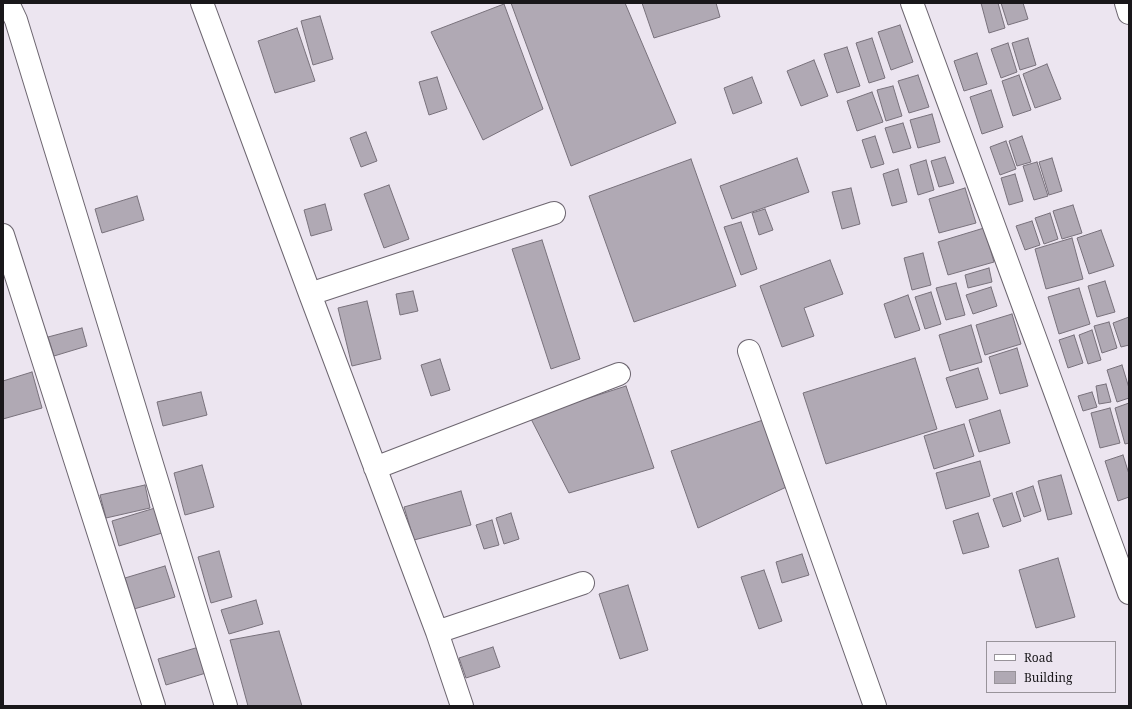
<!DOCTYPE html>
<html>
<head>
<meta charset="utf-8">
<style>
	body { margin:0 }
	#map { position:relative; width:1132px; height:709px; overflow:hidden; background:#ece5f0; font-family:"Noto Serif",serif }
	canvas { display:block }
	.frame { position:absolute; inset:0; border:4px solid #19171a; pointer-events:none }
	.legend { position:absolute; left:986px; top:641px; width:130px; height:52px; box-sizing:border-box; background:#ece5f0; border:1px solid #98939a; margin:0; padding:5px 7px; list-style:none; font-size:12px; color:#19171a }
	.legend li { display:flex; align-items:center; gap:8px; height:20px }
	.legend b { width:20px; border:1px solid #98939a }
</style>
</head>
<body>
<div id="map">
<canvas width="1132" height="709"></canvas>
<div class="frame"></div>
<ul class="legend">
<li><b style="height:5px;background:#fff"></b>Road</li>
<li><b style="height:11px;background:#b0a9b4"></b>Building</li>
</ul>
</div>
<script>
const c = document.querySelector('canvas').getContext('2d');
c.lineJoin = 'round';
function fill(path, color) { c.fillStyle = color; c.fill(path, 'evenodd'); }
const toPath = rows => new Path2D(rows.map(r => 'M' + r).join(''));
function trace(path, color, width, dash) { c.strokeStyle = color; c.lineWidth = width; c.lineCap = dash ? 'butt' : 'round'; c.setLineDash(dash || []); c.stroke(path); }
const building = toPath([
	[511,3,625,3,676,123,571,166,511,3],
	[642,3,716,3,720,17,654,38,642,3],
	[981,3,998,3,1005,28,989,33,981,3],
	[1001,3,1023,3,1028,19,1008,25,1001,3],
	[504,4,543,109,483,140,431,32,504,4],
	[320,16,333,59,313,65,301,21,320,16],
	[900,25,913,62,891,70,878,32,900,25],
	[297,28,315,81,275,93,258,41,297,28],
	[872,38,885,78,869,83,856,43,872,38],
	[1028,38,1036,65,1020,70,1012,43,1028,38],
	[1008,43,1017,72,1001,78,991,49,1008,43],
	[847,47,860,86,837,93,824,54,847,47],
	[977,53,987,84,964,91,954,61,977,53],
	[814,60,828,96,801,106,787,71,814,60],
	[1047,64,1061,99,1035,108,1023,74,1047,64],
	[918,75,929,107,909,113,898,81,918,75],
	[1019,75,1031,110,1013,116,1002,81,1019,75],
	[437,77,447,109,429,115,419,82,437,77],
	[752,77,762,103,733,114,724,88,752,77],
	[893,86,902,116,886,121,877,90,893,86],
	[991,90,1003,127,982,134,970,97,991,90],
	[872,92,883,122,857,131,847,101,872,92],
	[932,114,940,142,918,148,910,120,932,114],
	[903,123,911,148,893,153,885,128,903,123],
	[366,132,377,161,361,167,350,138,366,132],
	[875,136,884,164,871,168,862,140,875,136],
	[1022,136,1031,162,1017,166,1009,141,1022,136],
	[1006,141,1016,169,1000,175,990,147,1006,141],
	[945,157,954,183,939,187,931,161,945,157],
	[797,158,809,192,732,219,720,186,797,158],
	[1052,158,1062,191,1049,195,1039,162,1052,158],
	[691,159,736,286,634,322,589,196,691,159],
	[926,160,934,190,918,195,910,165,926,160],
	[1037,162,1048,196,1034,200,1023,166,1037,162],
	[898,169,907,202,892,206,883,174,898,169],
	[1015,174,1023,201,1009,205,1001,178,1015,174],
	[389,185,409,239,384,248,364,194,389,185],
	[851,188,860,224,842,229,832,192,851,188],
	[965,188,976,223,939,233,929,199,965,188],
	[137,196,144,220,102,233,95,209,137,196],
	[325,204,332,230,311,236,304,210,325,204],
	[1073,205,1082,233,1062,239,1053,211,1073,205],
	[765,209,773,230,759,235,752,213,765,209],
	[1050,213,1058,239,1044,244,1035,218,1050,213],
	[1032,221,1040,245,1025,250,1016,226,1032,221],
	[741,222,757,269,741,275,724,227,741,222],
	[984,228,994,262,948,275,938,242,984,228],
	[1101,230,1114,266,1089,274,1077,238,1101,230],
	[1072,238,1083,279,1046,289,1035,249,1072,238],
	[542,240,580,359,551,369,512,249,542,240],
	[923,253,931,285,912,290,904,258,923,253],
	[830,260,843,294,804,308,814,336,782,347,760,286,830,260],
	[989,268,992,282,968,288,965,275,989,268],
	[1105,281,1115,312,1097,317,1088,286,1105,281],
	[956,283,965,315,946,320,936,288,956,283],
	[991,287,997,306,973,314,966,295,991,287],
	[1079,288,1090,324,1059,334,1048,297,1079,288],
	[413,291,418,311,400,315,396,294,413,291],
	[931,292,941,324,925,329,915,297,931,292],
	[908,295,920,330,895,338,884,304,908,295],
	[367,301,381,359,352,366,338,308,367,301],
	[1012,314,1021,344,985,355,976,325,1012,314],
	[1129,317,1129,345,1121,347,1113,323,1129,317],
	[1109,322,1117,348,1102,353,1094,326,1109,322],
	[971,325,982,362,950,371,939,335,971,325],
	[82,328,87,346,54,356,48,337,82,328],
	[1092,330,1101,360,1088,364,1079,335,1092,330],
	[1074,335,1083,363,1068,368,1059,340,1074,335],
	[1017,348,1028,386,1000,394,989,357,1017,348],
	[915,358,937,429,826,464,803,393,915,358],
	[440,359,450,390,431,396,421,365,440,359],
	[1122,365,1129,388,1129,398,1117,402,1107,370,1122,365],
	[978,368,988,399,956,408,946,378,978,368],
	[32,372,42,408,3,419,3,381,32,372],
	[1106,384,1111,402,1099,404,1096,386,1106,384],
	[626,386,654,468,569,493,530,417,626,386],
	[201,392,207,415,163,426,157,402,201,392],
	[1092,392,1097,407,1083,411,1078,396,1092,392],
	[1129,403,1129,443,1125,444,1115,408,1129,403],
	[1110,408,1120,443,1100,448,1091,413,1110,408],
	[1000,410,1010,443,979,452,969,420,1000,410],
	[766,419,795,483,698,528,671,451,766,419],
	[964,424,974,456,934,469,924,436,964,424],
	[1123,455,1129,474,1129,497,1118,501,1105,461,1123,455],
	[980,461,990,496,946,509,936,473,980,461],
	[202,465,214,507,185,515,174,473,202,465],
	[1061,475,1072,514,1048,520,1038,481,1061,475],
	[145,485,150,508,106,518,100,495,145,485],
	[1033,486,1041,511,1024,517,1016,492,1033,486],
	[461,491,471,525,414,540,404,507,461,491],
	[1012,493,1021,521,1003,527,993,499,1012,493],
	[155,508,162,533,119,546,112,521,155,508],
	[511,513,519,539,504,544,496,518,511,513],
	[978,513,989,547,963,554,953,521,978,513],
	[492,520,499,545,484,549,476,525,492,520],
	[219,551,232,597,211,603,198,557,219,551],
	[802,554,809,575,782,583,776,562,802,554],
	[1058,558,1075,617,1036,628,1019,570,1058,558],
	[165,566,175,597,134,609,125,578,165,566],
	[764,570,782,621,759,629,741,577,764,570],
	[628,585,648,650,620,659,599,594,628,585],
	[256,600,263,624,229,634,221,610,256,600],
	[279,631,302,706,248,706,230,640,279,631],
	[199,647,206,673,166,685,158,659,199,647],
	[493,647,500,667,466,678,459,658,493,647]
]);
fill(building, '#b0a9b4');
trace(building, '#78717b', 1);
const minor = toPath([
	[8,3,16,20,226,706],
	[202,3,310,294,437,632,462,706],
	[912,3,1129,593],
	[1126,3,1129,13],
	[3,235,154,706],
	[310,294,554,213],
	[749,351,875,706],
	[375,468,619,374],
	[437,632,583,583]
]);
trace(minor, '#6d6670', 24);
trace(minor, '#fff', 22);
</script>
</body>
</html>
